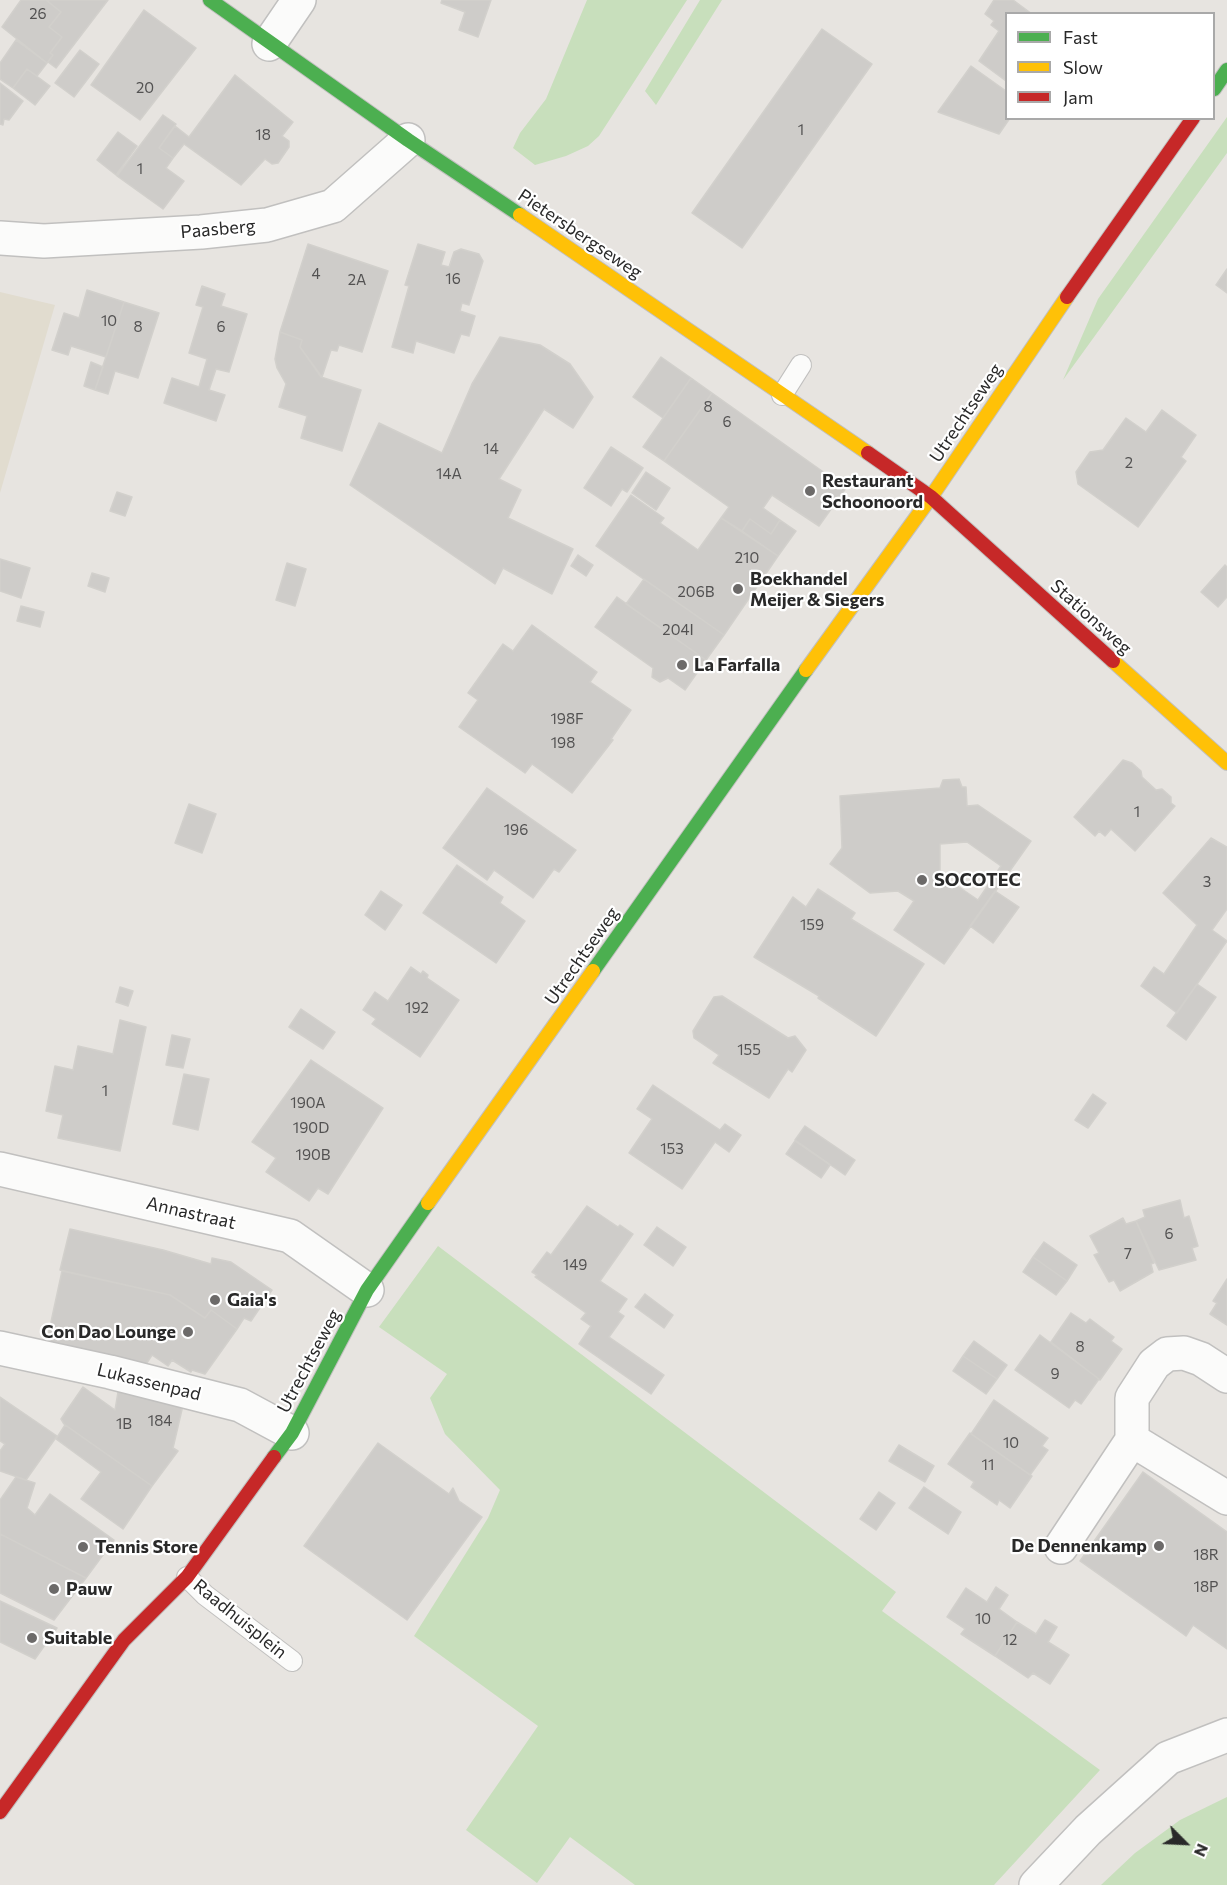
<!DOCTYPE html>
<html>
<head>
<meta charset="utf-8">
<style>
	body { margin:0 }
	#map { position:relative; width:1227px; height:1885px; overflow:hidden; background:#e7e4e0; font-family:Commissioner,sans-serif }
	canvas { display:block }
	.legend { position:absolute; left:1005px; top:12px; width:210px; height:108px; box-sizing:border-box; background:#fff; border:2px solid #a9a9a9; margin:0; padding:8px 10px; list-style:none; font-size:18px; color:#292929 }
	.legend li { display:flex; align-items:center; gap:12px; height:30px }
	.legend b { width:30px; border:2px solid #a9a9a9 }
	.north { position:absolute; left:1155px; top:1813px; width:60px; height:60px; -webkit-text-stroke:4px #fff; paint-order:stroke; rotate:114deg; font-size:16px; font-weight:700; line-height:24px; text-align:center; color:#292929 }
	.north::after { content:''; display:block; margin:auto; width:21px; height:27px; background:#292929; clip-path:polygon(50% 0,100% 100%,50% 72%,0 100%) }
</style>
</head>
<body>
<div id="map">
<canvas width="1227" height="1885"></canvas>
<ul class="legend">
<li><b style="height:8px;background:#4caf50"></b>Fast</li>
<li><b style="height:8px;background:#ffc107"></b>Slow</li>
<li><b style="height:8px;background:#c62828"></b>Jam</li>
</ul>
<div class="north">N</div>
</div>
<script>
const c = document.querySelector('canvas').getContext('2d');
c.lineJoin = 'round';
function fill(path, color) { c.fillStyle = color; c.fill(path, 'evenodd'); }
const toPath = rows => new Path2D(rows.map(r => 'M' + r).join(''));
function trace(path, color, width, dash) { c.strokeStyle = color; c.lineWidth = width; c.lineCap = dash ? 'butt' : 'round'; c.setLineDash(dash || []); c.stroke(path); }
function label(font, color, halo, rows, align = 'center') {
  c.font = font + ' Commissioner,sans-serif'; c.lineWidth = 4.5; c.setLineDash([]); c.textBaseline = 'middle'; c.strokeStyle = halo; c.fillStyle = color; for (const [text, x, y, turn = 0] of rows) {
    c.save(); c.translate(x, y); c.rotate((+turn || 0) * Math.PI / 180); c.textAlign = isNaN(turn) ? turn : align; if (halo) c.strokeText(text, 0, 0); c.fillText(text, 0, 0); c.restore();
  }
}
fill(toPath([
	[0,292,55,305,0,493]
]), '#e1dccf');
fill(toPath([
	[587,0,687,0,599,136,588,146,566,156,535,165,513,148,520,133,546,99],
	[700,0,722,0,656,105,645,91],
	[1227,117,1227,153,1063,380,1098,299],
	[438,1246,896,1592,882,1611,1100,1770,994,1885,635,1885,570,1837,537,1883,466,1830,538,1726,414,1636,488,1518,500,1490,445,1434,430,1398,447,1374,379,1327],
	[1227,1797,1227,1885,1101,1885,1135,1853,1180,1820]
]), '#c8dfbc');
const building = toPath([
	[21,0,46,0,61,12,49,27,62,37,50,53,53,55,47,63,2,27,21,0],
	[46,0,108,0,56,68,48,62,53,55,50,53,62,37,49,27,61,12,46,0],
	[442,0,491,0,478,37,459,30,465,12,441,3,442,0],
	[994,0,1013,0,1032,14,1006,14,1006,81,979,61,999,31,991,25,994,21,985,14,994,0],
	[144,10,196,48,140,120,91,85,144,10],
	[822,29,872,64,742,248,692,213,822,29],
	[16,40,47,63,37,76,27,69,13,88,0,79,0,63,16,40],
	[80,50,99,64,74,97,55,83,80,50],
	[971,66,1006,91,1006,118,1010,118,999,134,938,112,971,66],
	[27,69,50,86,35,105,13,88,27,69],
	[235,75,293,122,282,136,289,141,289,147,278,163,272,164,265,159,241,185,184,144,173,158,159,148,175,126,189,137,235,75],
	[0,83,23,101,9,120,4,119,3,125,0,124,0,83],
	[163,115,176,124,159,148,173,158,166,168,184,181,163,209,117,176,163,115],
	[118,132,137,146,116,175,97,160,118,132],
	[308,244,388,271,362,352,339,345,337,351,331,350,322,377,300,347,302,340,280,332,308,244],
	[418,244,445,252,441,265,449,267,454,252,461,249,479,254,483,261,469,305,462,303,460,311,475,316,469,336,461,334,454,353,416,341,413,353,392,347,409,286,405,285,418,244],
	[1227,269,1227,293,1216,285,1227,269],
	[202,286,225,294,221,306,247,314,229,372,216,369,209,390,225,395,216,421,164,403,172,378,199,387,207,359,189,353,203,307,196,305,202,286],
	[87,290,124,302,106,357,71,346,68,355,52,350,64,313,79,318,87,290],
	[124,302,159,313,138,378,115,371,108,394,95,390,124,302],
	[280,332,302,340,300,347,321,377,361,390,342,451,301,438,307,416,279,407,286,384,277,368,275,359,280,332],
	[500,337,540,345,570,364,593,397,573,428,544,409,499,479,521,490,508,518,573,549,552,594,503,568,495,584,350,485,379,423,442,453,472,384,500,337],
	[661,357,691,378,663,418,633,397,661,357],
	[91,362,103,367,95,390,84,386,91,362],
	[691,378,712,393,664,461,643,447,691,378],
	[712,393,846,488,819,526,772,495,763,508,780,520,771,534,750,519,742,531,721,518,729,507,664,461,712,393],
	[1162,410,1196,435,1181,457,1186,461,1138,527,1078,484,1076,472,1090,452,1103,450,1126,418,1146,432,1162,410],
	[611,447,643,468,627,492,622,489,611,506,584,488,611,447],
	[646,472,670,488,656,510,632,493,646,472],
	[117,492,132,497,125,516,110,511,117,492],
	[631,495,664,518,660,523,698,550,721,518,778,556,724,635,596,546,631,495],
	[750,519,771,534,780,520,796,531,778,556,742,531,750,519],
	[578,555,593,565,586,576,571,566,578,555],
	[0,559,30,568,21,598,0,591,0,559],
	[287,563,306,569,295,606,276,600,287,563],
	[1225,565,1227,567,1227,597,1218,607,1201,592,1225,565],
	[92,573,109,578,105,592,88,586,92,573],
	[644,579,724,635,706,660,626,604,644,579],
	[617,597,706,660,685,690,668,678,660,682,652,677,653,668,595,627,617,597],
	[21,606,44,612,40,627,17,621,21,606],
	[532,625,597,672,590,682,631,710,611,739,613,740,572,793,532,764,525,773,459,727,478,700,468,693,503,644,513,651,532,625],
	[1123,760,1132,763,1141,771,1142,777,1156,790,1162,789,1171,797,1171,803,1175,806,1135,851,1111,829,1105,836,1099,831,1095,836,1074,817,1123,760],
	[959,779,962,787,966,787,967,806,978,805,1031,841,944,964,894,930,914,901,898,891,870,893,830,864,842,848,840,796,940,788,943,780,959,779],
	[967,842,1001,866,978,900,940,874,940,844,967,842],
	[487,788,576,850,559,872,554,869,533,898,494,870,487,880,443,848,487,788],
	[189,804,216,814,202,853,175,843,189,804],
	[1211,838,1227,847,1227,909,1212,930,1227,941,1177,1013,1141,986,1154,967,1164,974,1197,925,1163,893,1211,838],
	[457,865,503,897,500,903,525,921,496,963,423,913,457,865],
	[818,889,855,913,851,919,924,964,876,1036,818,998,819,996,754,957,793,897,806,907,818,889],
	[381,891,402,905,385,930,365,915,381,891],
	[995,891,1019,907,993,943,970,926,995,891],
	[411,967,421,974,423,971,428,975,427,978,459,1000,420,1057,372,1024,376,1019,363,1010,375,992,388,1001,411,967],
	[1197,984,1216,997,1186,1040,1167,1026,1197,984],
	[120,987,133,991,128,1006,116,1002,120,987],
	[722,996,788,1038,795,1036,806,1050,792,1072,788,1069,769,1098,713,1063,719,1055,694,1038,693,1031,714,997,722,996],
	[301,1009,335,1032,323,1049,289,1027,301,1009],
	[120,1020,146,1027,120,1151,58,1138,63,1115,46,1111,55,1066,73,1070,78,1046,113,1054,120,1020],
	[172,1035,190,1039,183,1068,166,1065,172,1035],
	[311,1060,383,1108,328,1194,318,1188,309,1201,266,1172,276,1158,252,1142,311,1060],
	[184,1074,209,1079,198,1130,173,1124,184,1074],
	[653,1085,720,1130,725,1124,741,1135,729,1152,715,1142,682,1189,629,1153,652,1119,637,1109,653,1085],
	[1093,1094,1106,1103,1088,1128,1075,1120,1093,1094],
	[805,1126,855,1160,845,1175,795,1140,805,1126],
	[795,1141,830,1165,821,1178,786,1154,795,1141],
	[1180,1200,1184,1218,1189,1216,1198,1246,1192,1248,1196,1260,1159,1270,1136,1221,1145,1217,1143,1210,1180,1200],
	[587,1206,618,1227,620,1225,633,1234,600,1281,627,1299,618,1312,624,1316,609,1337,664,1375,651,1394,579,1344,591,1326,581,1319,586,1313,535,1277,537,1275,532,1272,547,1252,551,1255,587,1206],
	[1123,1218,1126,1224,1136,1221,1154,1263,1151,1264,1153,1272,1120,1291,1114,1280,1109,1282,1094,1255,1099,1253,1090,1236,1123,1218],
	[657,1227,686,1247,673,1266,644,1245,657,1227],
	[70,1229,163,1250,211,1264,212,1258,231,1262,272,1290,251,1321,244,1318,237,1329,211,1310,205,1318,170,1295,60,1270,70,1229],
	[1044,1242,1077,1265,1067,1281,1033,1257,1044,1242],
	[1033,1257,1067,1281,1056,1295,1023,1272,1033,1257],
	[62,1271,170,1295,205,1318,211,1310,237,1329,205,1374,192,1370,191,1372,172,1360,168,1366,152,1355,145,1366,46,1345,62,1271],
	[1227,1279,1227,1325,1210,1314,1217,1303,1213,1301,1227,1279],
	[645,1294,673,1315,664,1328,635,1307,645,1294],
	[1071,1313,1086,1323,1090,1319,1114,1337,1111,1341,1122,1349,1100,1380,1051,1342,1071,1313],
	[1040,1335,1099,1379,1081,1404,1075,1400,1069,1408,1015,1370,1040,1335],
	[974,1341,1007,1365,997,1379,963,1356,974,1341],
	[963,1356,997,1379,986,1394,953,1371,963,1356],
	[119,1386,184,1401,173,1448,178,1451,152,1486,64,1424,61,1419,83,1387,115,1410,119,1386],
	[0,1397,57,1436,26,1480,0,1471,0,1451,5,1444,0,1441,0,1397],
	[994,1400,1048,1438,1042,1446,1048,1450,1030,1475,971,1434,994,1400],
	[65,1425,152,1486,123,1529,81,1499,101,1472,56,1439,65,1425],
	[970,1433,1032,1476,1010,1508,999,1500,997,1505,971,1487,974,1482,948,1464,970,1433],
	[378,1443,449,1494,453,1488,459,1501,482,1517,407,1620,304,1546,378,1443],
	[899,1445,934,1466,925,1482,889,1461,899,1445],
	[1143,1472,1227,1532,1227,1649,1193,1625,1186,1636,1080,1561,1143,1472],
	[16,1477,35,1483,27,1508,35,1515,50,1494,114,1540,86,1578,0,1534,0,1500,16,1477],
	[924,1487,961,1512,948,1534,909,1508,924,1487],
	[879,1492,895,1503,876,1530,860,1519,879,1492],
	[0,1534,86,1578,54,1620,0,1593,0,1534],
	[996,1587,1008,1595,999,1609,1017,1622,995,1656,961,1634,965,1629,947,1617,966,1588,987,1602,996,1587],
	[0,1601,57,1628,35,1659,0,1642,0,1601],
	[1045,1620,1057,1627,1048,1642,1069,1655,1050,1684,1033,1673,1028,1678,995,1656,1017,1622,1036,1634,1045,1620]
]);
fill(building, '#ceccc9');
trace(building, '#d2d0cc', 1.5);
const lane = toPath([
	[782,395,801,365],
	[187,1577,205,1595,292,1661]
]);
const street = toPath([
	[269,44,299,0],
	[0,238,44,241,201,232,267,225,333,206,408,140],
	[0,1169,290,1236,367,1290],
	[0,1348,110,1372,240,1405,292,1433],
	[1227,1376,1201,1359,1184,1353,1167,1354,1154,1364,1132,1398,1132,1440,1227,1498],
	[1061,1547,1132,1440],
	[1036,1885,1088,1830,1168,1758,1227,1735]
]);
const fast = toPath([
	[210,0,408,140,520,215],
	[1214,89,1227,70],
	[593,971,806,670],
	[274,1457,292,1433,367,1290,428,1203]
]);
const slow = toPath([
	[520,215,868,453],
	[1113,661,1227,763],
	[806,670,931,497,1067,297],
	[428,1203,593,971]
]);
const jam = toPath([
	[1067,297,1193,118],
	[868,453,931,497,1113,661],
	[0,1812,124,1640,187,1577,274,1457]
]);
trace(lane, '#c1c0bf', 22);
trace(street, '#c1c0bf', 36);
trace(fast, '#c1c0bf', 16);
trace(slow, '#c1c0bf', 16);
trace(jam, '#c1c0bf', 16);
trace(lane, '#fbfbfa', 20);
trace(street, '#fbfbfa', 33);
trace(fast, '#4caf50', 14);
trace(slow, '#ffc107', 14);
trace(jam, '#c62828', 14);
for (const [x, y, r, color] of [
	[810,491,6,"#6c6a69"],
	[738,589,6,"#6c6a69"],
	[682,665,6,"#6c6a69"],
	[922,880,6,"#6c6a69"],
	[215,1300,6,"#6c6a69"],
	[188,1332,6,"#6c6a69"],
	[1159,1546,6,"#6c6a69"],
	[83,1547,6,"#6c6a69"],
	[54,1589,6,"#6c6a69"],
	[32,1638,6,"#6c6a69"]
]) { const dot = new Path2D(); dot.arc(x, y, r, 0, 2 * Math.PI); c.fillStyle = color; c.fill(dot); trace(dot, '#fff', 2); }
label('15px', '#535252', null, [
	["26",38,14],
	["20",145,88],
	["1",801,130],
	["18",263,135],
	["1",140,169],
	["4",316,274],
	["16",453,279],
	["2A",357,280],
	["10",109,321],
	["8",138,327],
	["6",221,327],
	["8",708,407],
	["6",727,422],
	["14",491,449],
	["2",1129,463],
	["14A",449,474],
	["210",747,558],
	["206B",696,592],
	["204I",678,630],
	["198F",567,719],
	["198",563,743],
	["1",1137,812],
	["196",516,830],
	["3",1207,882],
	["159",812,925],
	["192",417,1008],
	["155",749,1050],
	["1",105,1091],
	["190A",308,1103],
	["190D",311,1128],
	["153",672,1149],
	["190B",313,1155],
	["6",1169,1234],
	["7",1128,1254],
	["149",575,1265],
	["8",1080,1347],
	["9",1055,1374],
	["184",160,1421],
	["1B",124,1424],
	["10",1011,1443],
	["11",988,1465],
	["18R",1206,1555],
	["18P",1206,1587],
	["10",983,1619],
	["12",1010,1640]
]);
label('18px', '#292929', '#fff', [
	["Paasberg",218,229,-5],
	["Pietersbergseweg",580,234,34],
	["Utrechtseweg",966,413,-56],
	["Stationsweg",1091,617,42],
	["Utrechtseweg",582,956,-55],
	["Annastraat",191,1213,13],
	["Utrechtseweg",309,1361,-62],
	["Lukassenpad",149,1382,14],
	["Raadhuisplein",240,1619,39]
]);
label('bold 18px', '#292929', '#fff', [
	["Restaurant",822,481],
	["Schoonoord",822,502],
	["Boekhandel",750,579],
	["Meijer & Siegers",750,600],
	["La Farfalla",694,665],
	["SOCOTEC",934,880],
	["Gaia's",227,1300],
	["Con Dao Lounge",176,1332,"right"],
	["De Dennenkamp",1147,1546,"right"],
	["Tennis Store",95,1547],
	["Pauw",66,1589],
	["Suitable",44,1638]
], 'left');
</script>
</body>
</html>
